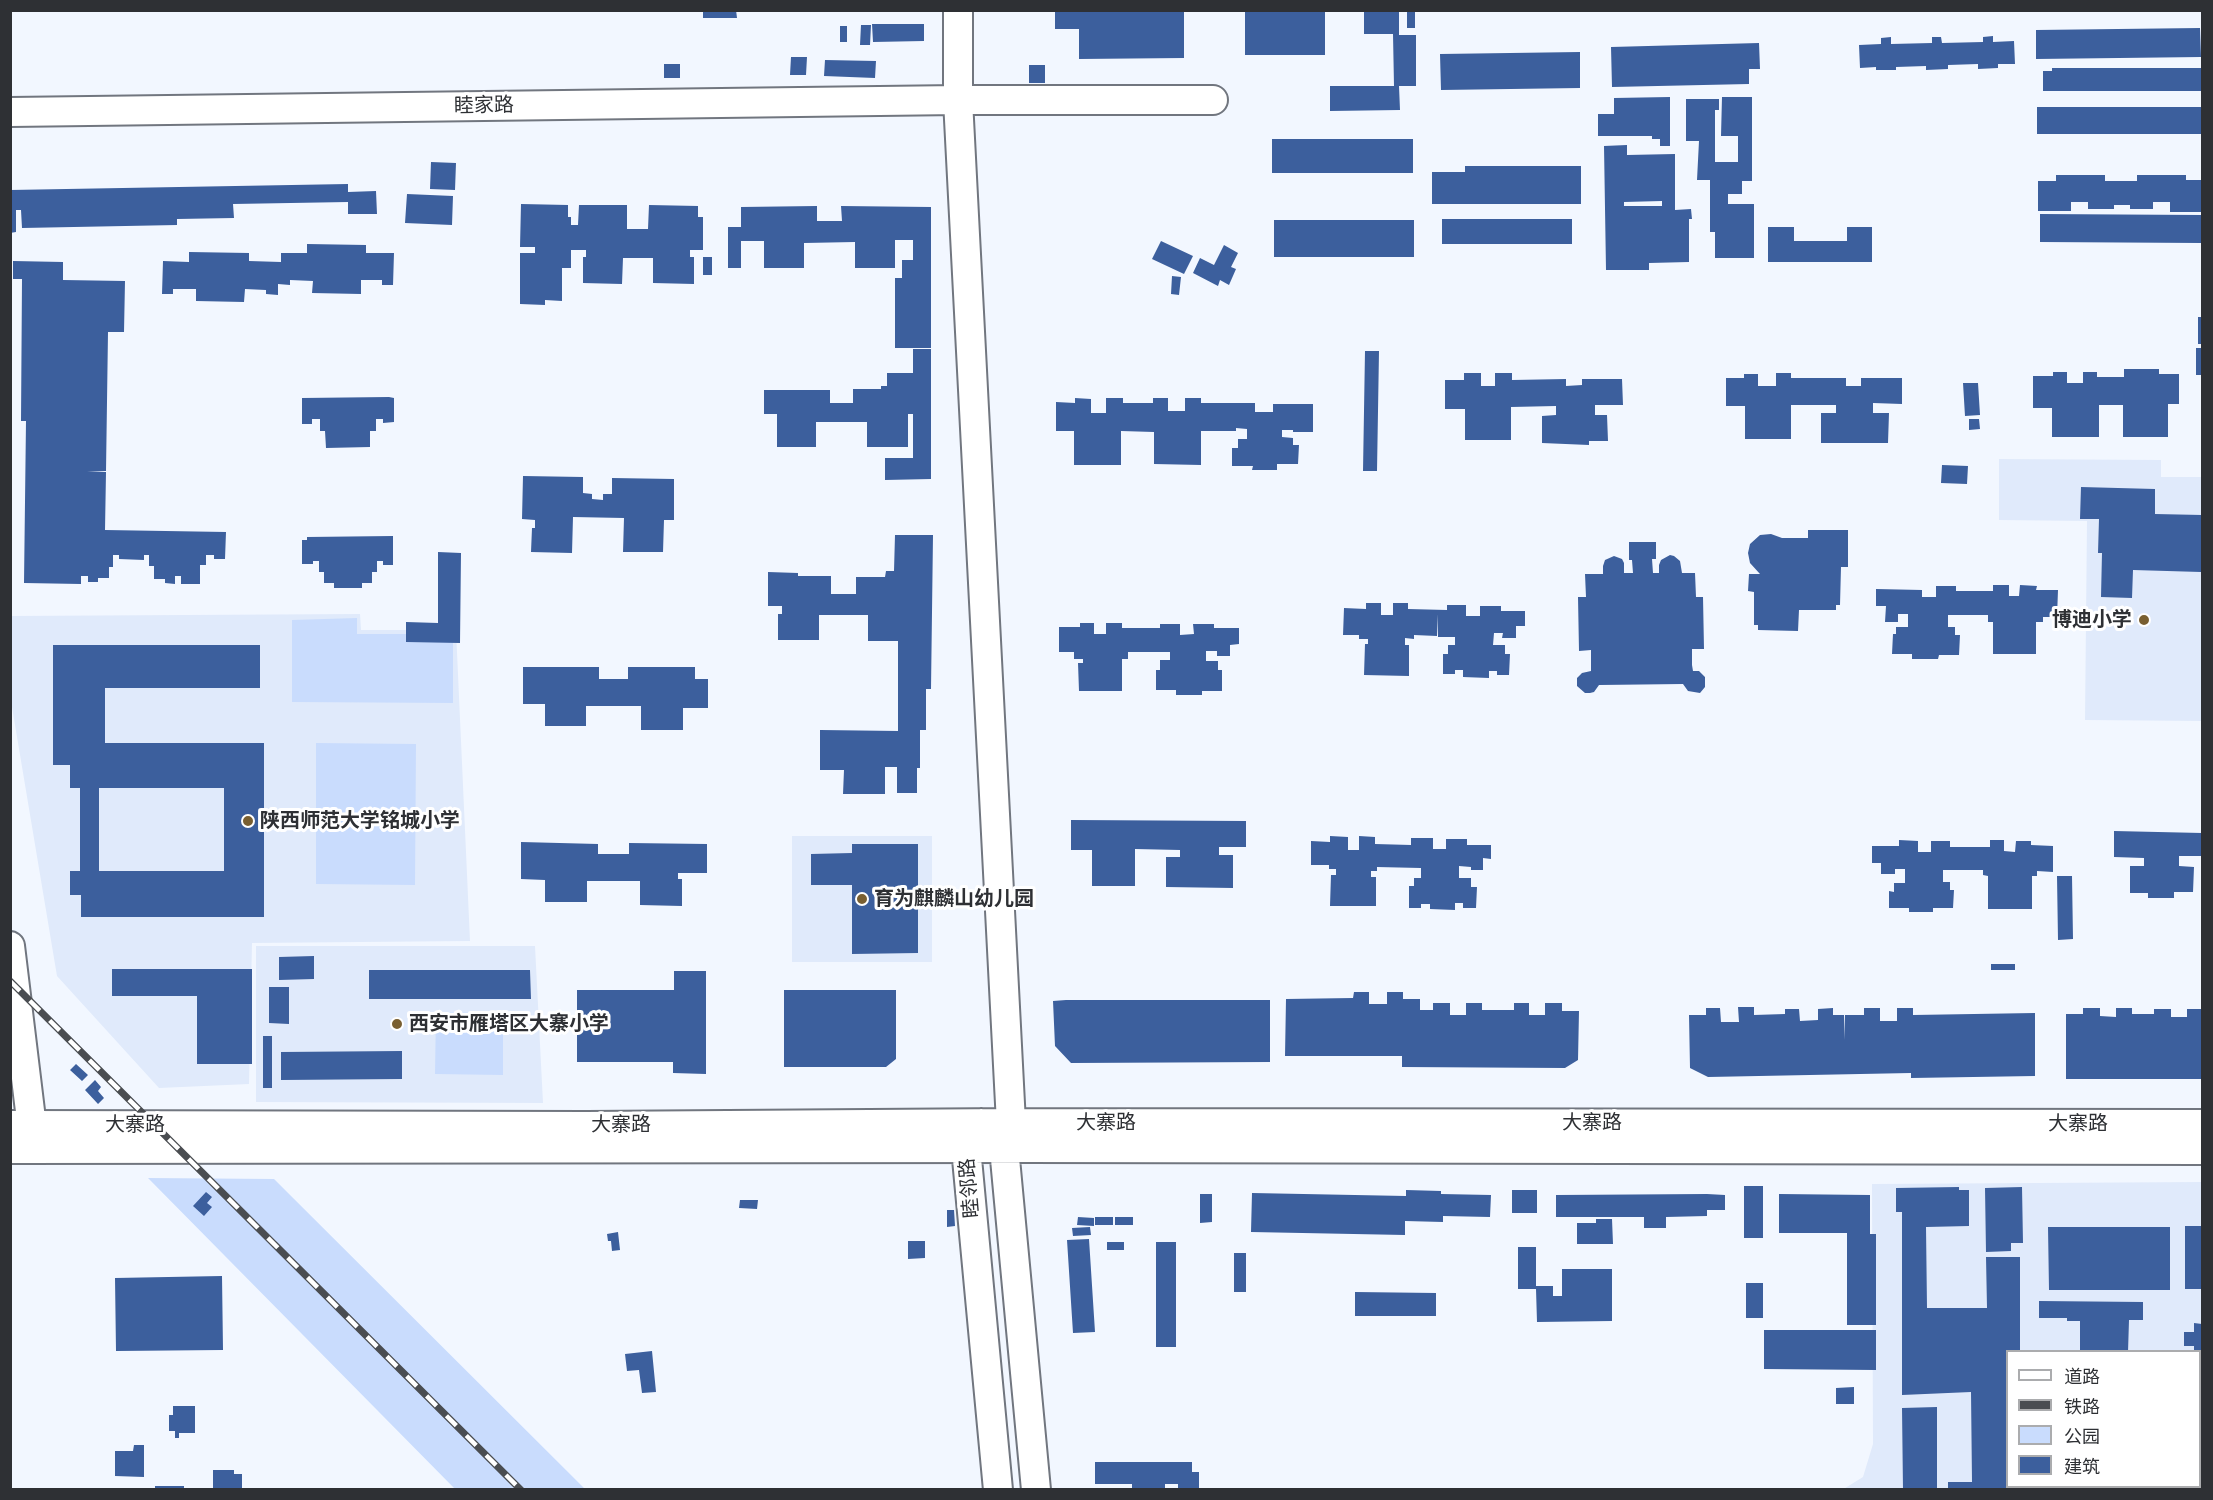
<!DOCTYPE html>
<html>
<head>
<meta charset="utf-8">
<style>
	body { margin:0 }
	#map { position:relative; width:2213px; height:1500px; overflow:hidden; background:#f2f7ff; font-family:Karla,"Noto Sans SC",sans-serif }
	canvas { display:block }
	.frame { position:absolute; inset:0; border:12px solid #2e3034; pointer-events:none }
	.legend { position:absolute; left:2006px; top:1350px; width:195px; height:138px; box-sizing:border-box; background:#fff; border:2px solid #abacae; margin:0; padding:8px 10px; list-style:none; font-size:18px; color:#2e3034 }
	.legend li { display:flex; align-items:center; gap:12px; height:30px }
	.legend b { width:30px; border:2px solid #abacae }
</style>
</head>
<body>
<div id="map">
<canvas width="2213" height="1500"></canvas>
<div class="frame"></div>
<ul class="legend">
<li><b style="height:8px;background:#fff"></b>道路</li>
<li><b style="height:8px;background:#4a4d51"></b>铁路</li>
<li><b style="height:16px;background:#c9dcfd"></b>公园</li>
<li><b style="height:16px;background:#3c5f9d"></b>建筑</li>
</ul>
</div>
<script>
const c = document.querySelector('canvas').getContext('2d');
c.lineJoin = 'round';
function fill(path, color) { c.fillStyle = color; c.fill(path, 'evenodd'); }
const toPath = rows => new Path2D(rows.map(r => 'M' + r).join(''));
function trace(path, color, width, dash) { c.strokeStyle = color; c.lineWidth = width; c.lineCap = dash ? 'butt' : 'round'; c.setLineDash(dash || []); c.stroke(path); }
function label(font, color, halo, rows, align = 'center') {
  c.font = font + ' Karla,"Noto Sans SC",sans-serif'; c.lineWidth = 6; c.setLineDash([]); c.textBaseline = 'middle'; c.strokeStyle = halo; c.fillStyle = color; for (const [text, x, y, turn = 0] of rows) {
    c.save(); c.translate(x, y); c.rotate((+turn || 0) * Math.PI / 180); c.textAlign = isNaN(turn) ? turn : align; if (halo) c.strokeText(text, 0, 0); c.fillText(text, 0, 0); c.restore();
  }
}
fill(toPath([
	[1999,459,2161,460,2161,477,2202,477,2202,721,2085,720,2087,521,1999,520],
	[360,614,361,630,456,630,470,941,252,943,249,1084,159,1088,57,976,11,701,10,616],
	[792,836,932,836,932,962,792,962],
	[256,946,535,946,543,1103,256,1102],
	[2202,1182,2202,1489,1842,1490,1863,1477,1873,1444,1872,1184],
	[2008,1352,2200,1352,2200,1486,2008,1486]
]), '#e0eafb');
fill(toPath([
	[357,618,357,634,453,634,453,703,292,702,292,620],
	[316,743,416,744,415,885,316,884],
	[436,1012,503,1012,503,1075,435,1074],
	[148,1178,274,1179,585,1489,455,1489]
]), '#c9dcfd');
fill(toPath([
	[703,10,736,10,737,18,703,18],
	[1055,10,1184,10,1184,58,1079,59,1079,29,1055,29],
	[1245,10,1325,10,1325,55,1245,55],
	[1364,10,1399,11,1399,35,1416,35,1416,86,1399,86,1400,110,1330,111,1330,86,1394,86,1393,34,1364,34],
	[1407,10,1415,10,1415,28,1407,28],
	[872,24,924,24,924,41,873,42],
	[861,25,871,25,870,45,860,45],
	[840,26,847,26,847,42,840,42],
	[2200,28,2201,57,2036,59,2036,30],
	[1993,36,1993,42,2014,41,2015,64,1998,64,1998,68,1978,69,1978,64,1948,65,1948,69,1926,70,1926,66,1896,67,1896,70,1876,70,1876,67,1860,68,1859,45,1881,44,1881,38,1891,37,1891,44,1932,43,1932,37,1941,37,1942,43,1983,42,1983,37],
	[1759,43,1760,69,1749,69,1749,84,1612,87,1611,47],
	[1580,52,1580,88,1441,90,1440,54],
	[791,57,807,57,806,75,790,75],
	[825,60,876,61,875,78,824,76],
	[664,64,680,64,680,78,664,78],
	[1029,65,1045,65,1045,83,1029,83],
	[2052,68,2202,68,2202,91,2043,91,2043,71,2052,71],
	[1670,97,1670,146,1660,146,1660,139,1652,139,1652,136,1598,136,1598,114,1614,114,1614,98],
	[1722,97,1752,97,1752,181,1742,181,1742,194,1728,194,1728,204,1754,204,1754,258,1715,258,1715,232,1710,232,1710,180,1697,180,1699,141,1686,141,1686,99,1719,99,1719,110,1715,110,1715,162,1738,162,1738,136,1721,136],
	[2037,107,2202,107,2202,134,2037,134],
	[1272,139,1413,139,1413,173,1272,173],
	[1627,145,1627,155,1675,154,1675,210,1691,209,1692,219,1689,219,1689,262,1649,263,1649,270,1606,270,1604,146],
	[1662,201,1662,206,1624,206,1624,202],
	[431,162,456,163,455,190,430,189],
	[1465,166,1581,166,1581,204,1432,204,1432,172,1465,172],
	[2056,175,2105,175,2105,181,2137,181,2137,175,2186,175,2186,180,2202,180,2202,212,2170,212,2170,202,2153,202,2153,209,2130,209,2130,205,2114,205,2114,209,2088,209,2088,202,2071,202,2071,211,2038,211,2038,181,2056,181],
	[348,184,348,192,376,191,377,214,348,214,348,202,233,204,234,218,177,219,177,225,22,228,21,210,16,210,16,232,10,233,10,190],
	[407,194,453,196,452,225,405,223],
	[521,204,568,205,568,217,571,217,571,225,578,225,579,205,627,205,627,229,648,229,649,205,698,206,698,217,703,217,703,250,690,250,690,257,694,257,694,284,653,283,653,258,623,258,622,284,583,283,583,257,586,257,586,250,571,250,571,268,562,268,562,301,545,300,545,305,520,304,520,253,535,253,535,247,520,247],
	[817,206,817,221,842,221,841,206,931,207,931,348,895,348,895,278,902,278,902,260,913,260,913,240,895,240,895,268,855,268,855,242,804,243,804,268,764,268,764,241,741,241,741,268,728,268,728,227,741,227,741,207],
	[2040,214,2201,215,2201,243,2040,242],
	[1442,219,1572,219,1572,244,1442,244],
	[1274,220,1414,220,1414,257,1274,257],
	[1768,227,1794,227,1794,241,1847,241,1847,227,1872,227,1872,262,1768,262],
	[1161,241,1193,256,1184,274,1152,259],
	[307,244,366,245,366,253,394,253,393,285,382,285,382,280,361,280,361,294,312,293,313,281,290,280,290,285,278,284,278,295,266,294,266,290,245,289,244,302,196,301,196,289,173,289,173,294,162,294,163,261,189,262,189,252,249,253,249,261,281,262,281,253,307,253],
	[1224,245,1238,253,1231,267,1236,269,1229,285,1220,280,1218,286,1193,273,1200,258,1214,265],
	[703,257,712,257,712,275,703,275],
	[13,261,63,262,63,280,125,281,124,332,108,332,106,471,87,472,106,472,105,530,226,532,225,559,214,559,214,555,206,555,206,565,200,565,200,584,181,584,181,576,175,576,175,584,165,583,165,579,154,579,154,566,149,566,149,555,144,555,144,560,119,559,119,555,113,555,113,567,109,567,109,578,98,578,98,582,88,582,88,576,81,576,81,584,24,583,26,421,21,421,22,279,13,279],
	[1172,276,1181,277,1179,295,1171,294],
	[2198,317,2202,317,2202,344,2198,344],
	[2196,348,2202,348,2202,375,2196,375],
	[913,349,931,349,931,479,885,480,885,458,913,458,913,414,908,414,908,447,867,447,867,422,816,422,816,447,777,447,777,414,764,414,764,390,830,390,830,403,853,403,853,389,881,389,881,386,887,386,887,373,913,373],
	[1365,351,1379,351,1377,471,1363,471],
	[2124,369,2159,369,2159,374,2179,374,2179,404,2168,404,2168,437,2123,437,2123,405,2099,405,2099,437,2052,437,2052,408,2033,408,2033,376,2053,376,2053,372,2067,372,2067,383,2083,383,2083,372,2097,372,2097,377,2124,377],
	[1464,373,1481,373,1481,386,1495,386,1495,373,1512,373,1512,380,1566,379,1566,386,1582,385,1582,379,1622,379,1623,405,1595,405,1595,415,1607,415,1608,441,1589,441,1589,445,1542,443,1542,416,1556,415,1556,406,1511,407,1511,440,1465,440,1465,409,1445,409,1445,380,1464,380],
	[1776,373,1791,373,1791,378,1846,378,1846,386,1861,386,1861,378,1902,378,1902,404,1873,403,1873,413,1889,413,1888,443,1821,443,1821,413,1836,413,1836,405,1791,405,1791,439,1745,439,1745,406,1726,406,1726,378,1744,378,1744,374,1758,374,1758,386,1776,386],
	[1963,383,1978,383,1980,415,1965,416],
	[389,397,394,398,394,422,383,423,383,419,376,419,376,431,370,431,370,447,326,448,325,431,320,431,320,419,312,419,312,424,302,424,302,398],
	[1075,398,1091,399,1091,413,1106,413,1106,398,1123,398,1123,403,1153,403,1153,398,1168,398,1168,411,1185,411,1185,398,1201,398,1201,403,1255,403,1255,412,1273,412,1273,404,1313,404,1313,432,1293,432,1293,430,1282,430,1282,437,1293,438,1293,445,1299,445,1298,464,1277,464,1277,470,1252,470,1253,466,1232,466,1232,448,1238,448,1238,439,1247,439,1247,429,1236,428,1236,431,1201,431,1201,465,1154,464,1154,432,1121,431,1121,465,1074,465,1074,431,1056,431,1056,402,1075,403],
	[1969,419,1979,419,1980,429,1969,430],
	[1942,465,1968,466,1967,484,1941,483],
	[523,476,583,477,583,493,592,494,592,499,603,500,603,494,612,494,612,478,674,479,674,520,664,520,663,552,623,552,624,518,573,517,572,553,531,552,532,528,535,528,535,520,522,519],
	[2081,487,2155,489,2155,514,2202,515,2201,572,2133,570,2132,598,2101,597,2102,553,2098,553,2099,519,2080,519],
	[1808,530,1848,530,1848,567,1841,567,1840,605,1836,605,1836,610,1799,610,1798,631,1758,630,1758,625,1754,625,1754,592,1748,591,1749,574,1760,574,1750,563,1748,553,1750,544,1760,535,1771,534,1782,538,1808,538],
	[895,535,933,535,931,689,926,689,926,730,920,730,920,768,917,768,917,793,897,793,897,767,885,767,885,794,843,794,844,770,820,770,820,730,898,731,898,641,868,641,868,615,819,615,819,640,778,640,778,614,782,614,782,606,768,606,768,572,798,573,798,576,831,576,831,594,856,594,856,577,885,577,886,571,894,571],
	[393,536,393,565,383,565,383,561,377,561,377,572,372,572,372,583,362,583,362,588,334,588,334,583,324,583,324,572,319,572,319,561,313,561,313,564,302,564,302,540,307,540,307,537],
	[1629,542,1656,542,1656,559,1652,559,1653,573,1659,573,1659,565,1661,560,1670,555,1674,556,1680,561,1682,573,1695,573,1696,597,1703,597,1704,649,1692,649,1692,665,1693,671,1699,671,1705,677,1705,687,1700,693,1688,691,1683,684,1599,685,1594,692,1590,693,1585,693,1577,686,1577,678,1582,673,1591,671,1591,650,1579,651,1578,597,1586,597,1585,574,1603,574,1603,566,1605,560,1614,556,1622,559,1624,563,1624,573,1633,573,1632,560,1629,560],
	[438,552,461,553,460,643,406,642,406,622,438,623],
	[1993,585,2009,585,2009,596,2019,596,2020,585,2037,586,2036,590,2058,590,2057,617,2043,617,2043,622,2036,622,2036,654,1993,654,1993,622,1988,622,1988,615,1948,615,1948,627,1955,627,1955,635,1960,635,1959,655,1939,655,1938,659,1912,659,1912,654,1892,654,1893,634,1896,634,1896,627,1908,627,1908,614,1898,614,1898,622,1885,622,1886,606,1876,606,1876,589,1922,590,1922,597,1936,597,1936,586,1956,586,1956,591,1993,591],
	[1366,603,1381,603,1381,615,1393,615,1393,603,1408,603,1408,609,1447,610,1447,605,1466,605,1466,616,1480,616,1480,606,1501,606,1501,611,1525,611,1525,626,1516,626,1516,638,1502,638,1503,633,1494,633,1493,645,1505,645,1505,654,1510,654,1509,675,1497,675,1497,671,1489,671,1489,678,1463,677,1463,670,1455,670,1455,674,1443,674,1443,654,1448,654,1448,645,1455,645,1455,637,1438,637,1438,614,1437,636,1414,635,1414,639,1405,638,1405,645,1409,645,1409,676,1364,675,1365,644,1368,644,1368,639,1359,639,1359,635,1343,635,1344,608,1366,609],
	[1080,623,1094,623,1094,634,1106,634,1106,623,1122,623,1122,628,1160,628,1160,624,1180,624,1180,635,1194,634,1193,624,1214,624,1214,628,1239,628,1239,644,1230,645,1230,656,1217,656,1217,651,1206,651,1206,661,1218,661,1218,670,1222,670,1222,691,1202,691,1202,695,1176,695,1176,690,1156,690,1156,670,1160,670,1160,660,1170,660,1170,652,1128,652,1128,659,1122,659,1122,691,1079,691,1078,663,1083,663,1083,659,1074,659,1074,652,1059,652,1059,627,1080,627],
	[53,645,260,645,260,688,105,688,105,743,264,743,264,917,81,917,81,895,70,895,70,871,80,871,80,788,70,788,70,765,53,765],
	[99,788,224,788,224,871,99,871],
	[523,667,599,667,599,679,628,679,628,667,695,667,695,679,708,679,708,708,683,708,683,730,641,730,641,706,586,706,586,726,545,726,545,704,523,704],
	[1071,820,1246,821,1246,847,1219,847,1219,855,1233,855,1233,888,1166,887,1166,857,1180,857,1180,850,1135,849,1135,886,1092,886,1092,850,1071,850],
	[2114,831,2202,833,2202,856,2179,856,2179,866,2194,867,2193,892,2174,892,2174,898,2148,898,2148,893,2130,893,2130,866,2144,866,2144,858,2114,857],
	[1330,836,1348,837,1348,850,1359,850,1359,836,1375,837,1375,844,1411,845,1411,838,1433,838,1433,849,1446,849,1446,839,1467,839,1467,845,1491,845,1491,859,1483,858,1483,870,1471,870,1471,867,1459,866,1459,878,1471,878,1471,887,1477,887,1476,908,1463,908,1463,903,1455,903,1455,910,1430,909,1430,904,1421,904,1421,908,1409,908,1409,886,1414,886,1414,878,1421,878,1421,868,1377,867,1377,871,1371,871,1371,877,1376,877,1376,906,1330,906,1331,875,1336,875,1336,869,1329,869,1329,865,1311,865,1311,841,1330,842],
	[1899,840,1918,841,1918,852,1931,852,1931,841,1950,841,1950,847,1990,847,1990,840,2004,840,2004,851,2015,852,2016,841,2031,841,2031,845,2053,846,2053,872,2037,871,2037,876,2032,876,2032,909,1988,909,1988,876,1983,875,1983,870,1943,870,1943,882,1950,882,1950,890,1954,890,1953,908,1933,908,1933,912,1909,912,1909,908,1889,908,1889,891,1894,892,1894,883,1905,883,1905,869,1895,869,1895,874,1881,874,1881,863,1872,863,1872,846,1899,846],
	[521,842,598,844,598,854,629,854,629,843,707,844,707,873,678,873,678,879,682,879,682,906,640,905,640,881,587,881,587,902,545,902,545,880,521,879],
	[852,844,918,844,918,953,852,954,852,885,811,885,811,854,852,853],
	[2057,876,2072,876,2073,939,2058,940],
	[314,956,314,979,279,980,279,957],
	[1991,964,2015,964,2015,970,1991,970],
	[112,969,252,969,252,1064,197,1064,197,996,112,996],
	[369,970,530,970,531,999,369,999],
	[674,971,706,971,706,1074,673,1073,673,1062,577,1062,577,990,674,990],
	[269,987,289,987,289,1024,269,1023],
	[784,990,896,990,896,1059,886,1067,784,1067],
	[1354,992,1369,992,1369,1004,1387,1004,1387,992,1403,992,1403,999,1420,999,1420,1010,1433,1010,1433,1003,1450,1003,1450,1015,1466,1015,1466,1003,1482,1003,1482,1010,1514,1010,1514,1003,1529,1003,1529,1015,1545,1015,1545,1003,1562,1003,1562,1011,1579,1011,1578,1060,1565,1068,1402,1067,1402,1056,1285,1056,1286,999,1353,998],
	[1066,1000,1270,1000,1270,1062,1071,1063,1055,1046,1053,1001],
	[1738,1007,1754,1007,1754,1015,1785,1014,1785,1009,1799,1009,1800,1021,1818,1020,1818,1009,1833,1008,1833,1015,1844,1015,1844,1040,1845,1015,1864,1015,1864,1008,1880,1008,1880,1021,1897,1021,1897,1008,1913,1008,1913,1015,2035,1013,2035,1076,1911,1078,1911,1073,1708,1077,1690,1068,1689,1015,1706,1015,1706,1008,1720,1008,1721,1022,1739,1022],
	[2083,1008,2100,1008,2100,1016,2116,1017,2116,1008,2132,1008,2132,1014,2154,1014,2154,1009,2171,1009,2171,1017,2187,1017,2187,1009,2201,1009,2202,1079,2066,1079,2066,1014,2083,1014],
	[263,1036,272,1036,272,1088,263,1088],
	[402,1051,402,1079,281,1080,281,1052],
	[76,1064,88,1075,82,1081,70,1070],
	[95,1080,101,1087,98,1091,104,1098,98,1104,85,1090],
	[1744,1186,1763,1186,1763,1238,1744,1238],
	[1959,1187,1959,1190,1969,1190,1969,1226,1926,1227,1927,1308,1987,1308,1986,1257,2020,1257,2020,1352,2008,1352,2008,1486,2028,1486,2028,1490,1948,1490,1948,1482,1972,1482,1971,1392,1902,1395,1902,1212,1896,1212,1896,1188],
	[2022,1187,2023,1243,2011,1243,2011,1251,1986,1252,1985,1188],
	[1406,1190,1441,1191,1441,1194,1491,1195,1490,1217,1443,1216,1443,1222,1405,1221,1405,1235,1251,1232,1252,1193,1406,1196],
	[1512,1190,1537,1190,1537,1213,1512,1213],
	[206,1192,212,1197,207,1203,212,1207,204,1216,193,1206],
	[1200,1194,1212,1194,1212,1222,1200,1223],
	[1707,1194,1725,1195,1725,1210,1707,1210,1707,1216,1666,1217,1666,1228,1644,1228,1644,1217,1556,1217,1556,1195],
	[1779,1194,1870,1195,1870,1234,1876,1234,1876,1325,1847,1325,1847,1233,1779,1233],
	[740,1200,758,1200,757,1209,739,1208],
	[947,1210,954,1210,955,1226,947,1227],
	[1078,1217,1094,1218,1094,1226,1077,1225],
	[1095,1217,1113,1217,1113,1225,1095,1225],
	[1115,1217,1133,1217,1133,1225,1115,1225],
	[1596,1219,1612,1219,1613,1244,1577,1244,1577,1223,1596,1223],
	[2185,1226,2202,1226,2202,1289,2185,1289],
	[1090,1227,1091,1235,1073,1236,1072,1228],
	[2048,1227,2170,1227,2170,1290,2049,1290],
	[618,1232,620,1250,612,1251,611,1241,608,1241,607,1234],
	[1089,1239,1095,1332,1073,1333,1067,1240],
	[908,1241,925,1241,925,1258,908,1259],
	[1107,1242,1124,1242,1124,1250,1107,1250],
	[1156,1242,1176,1242,1176,1347,1156,1347],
	[1518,1247,1536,1247,1536,1286,1553,1286,1553,1296,1562,1296,1562,1269,1612,1269,1612,1321,1537,1322,1536,1289,1518,1289],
	[1234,1253,1246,1253,1246,1292,1234,1292],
	[222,1276,223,1350,116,1351,115,1278],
	[1746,1283,1763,1283,1763,1318,1746,1318],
	[1355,1292,1436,1293,1436,1316,1355,1316],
	[2039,1301,2143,1302,2143,1320,2129,1320,2128,1352,2080,1352,2080,1321,2067,1321,2067,1318,2039,1318],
	[2194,1323,2202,1324,2202,1410,2200,1410,2200,1352,2194,1352,2194,1346,2184,1346,2184,1332,2194,1332],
	[1764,1330,1876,1330,1876,1370,1764,1369],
	[652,1351,656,1392,642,1393,639,1370,627,1371,625,1354],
	[1854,1387,1854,1404,1836,1404,1836,1388],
	[173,1406,195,1406,195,1433,179,1433,179,1438,175,1438,175,1431,169,1431,169,1415,173,1415],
	[1937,1407,1937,1490,1903,1490,1902,1408],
	[134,1445,144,1445,144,1477,115,1476,115,1451,133,1451],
	[2200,1450,2202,1450,2202,1490,2194,1490,2194,1486,2200,1486],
	[1095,1462,1192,1462,1192,1472,1199,1472,1199,1490,1178,1490,1178,1484,1165,1484,1165,1490,1132,1490,1132,1484,1095,1484],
	[213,1470,234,1470,234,1474,242,1474,242,1490,213,1490],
	[155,1486,184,1486,184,1490,155,1490],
	[2041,1486,2150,1486,2150,1490,2041,1490]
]), '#3c5f9d');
const secondary = toPath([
	[958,10,958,100,1011,1123],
	[10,112,958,100,1213,100],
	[10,946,34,1144],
	[10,1125,587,1126,1011,1123,2202,1124],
	[10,1149,1028,1148,2202,1150],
	[998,1490,966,1148,981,1123,1004,1148,1036,1490]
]);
trace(secondary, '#71767f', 32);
trace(secondary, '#fff', 28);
const rail = toPath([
	[10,981,521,1490]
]);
trace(rail, '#4a4d51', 7);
trace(rail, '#fff', 4.5, [14]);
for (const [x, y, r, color] of [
	[2144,620,6,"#795f31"],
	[248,821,6,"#795f31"],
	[862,899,6,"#795f31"],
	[397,1024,6,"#795f31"]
]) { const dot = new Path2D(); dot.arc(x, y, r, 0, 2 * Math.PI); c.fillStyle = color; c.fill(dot); trace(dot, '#fff', 2); }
label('20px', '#2e3034', '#fff', [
	["睦家路",484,106,-1],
	["大寨路",1106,1123],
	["大寨路",1592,1123],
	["大寨路",2078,1124],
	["大寨路",135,1125],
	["大寨路",621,1125],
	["睦邻路",970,1188,-95]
]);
label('bold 20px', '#2e3034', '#fff', [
	["博迪小学",2132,620,"right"],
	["陕西师范大学铭城小学",260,821],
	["育为麒麟山幼儿园",874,899],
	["西安市雁塔区大寨小学",409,1024]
], 'left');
</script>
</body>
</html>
